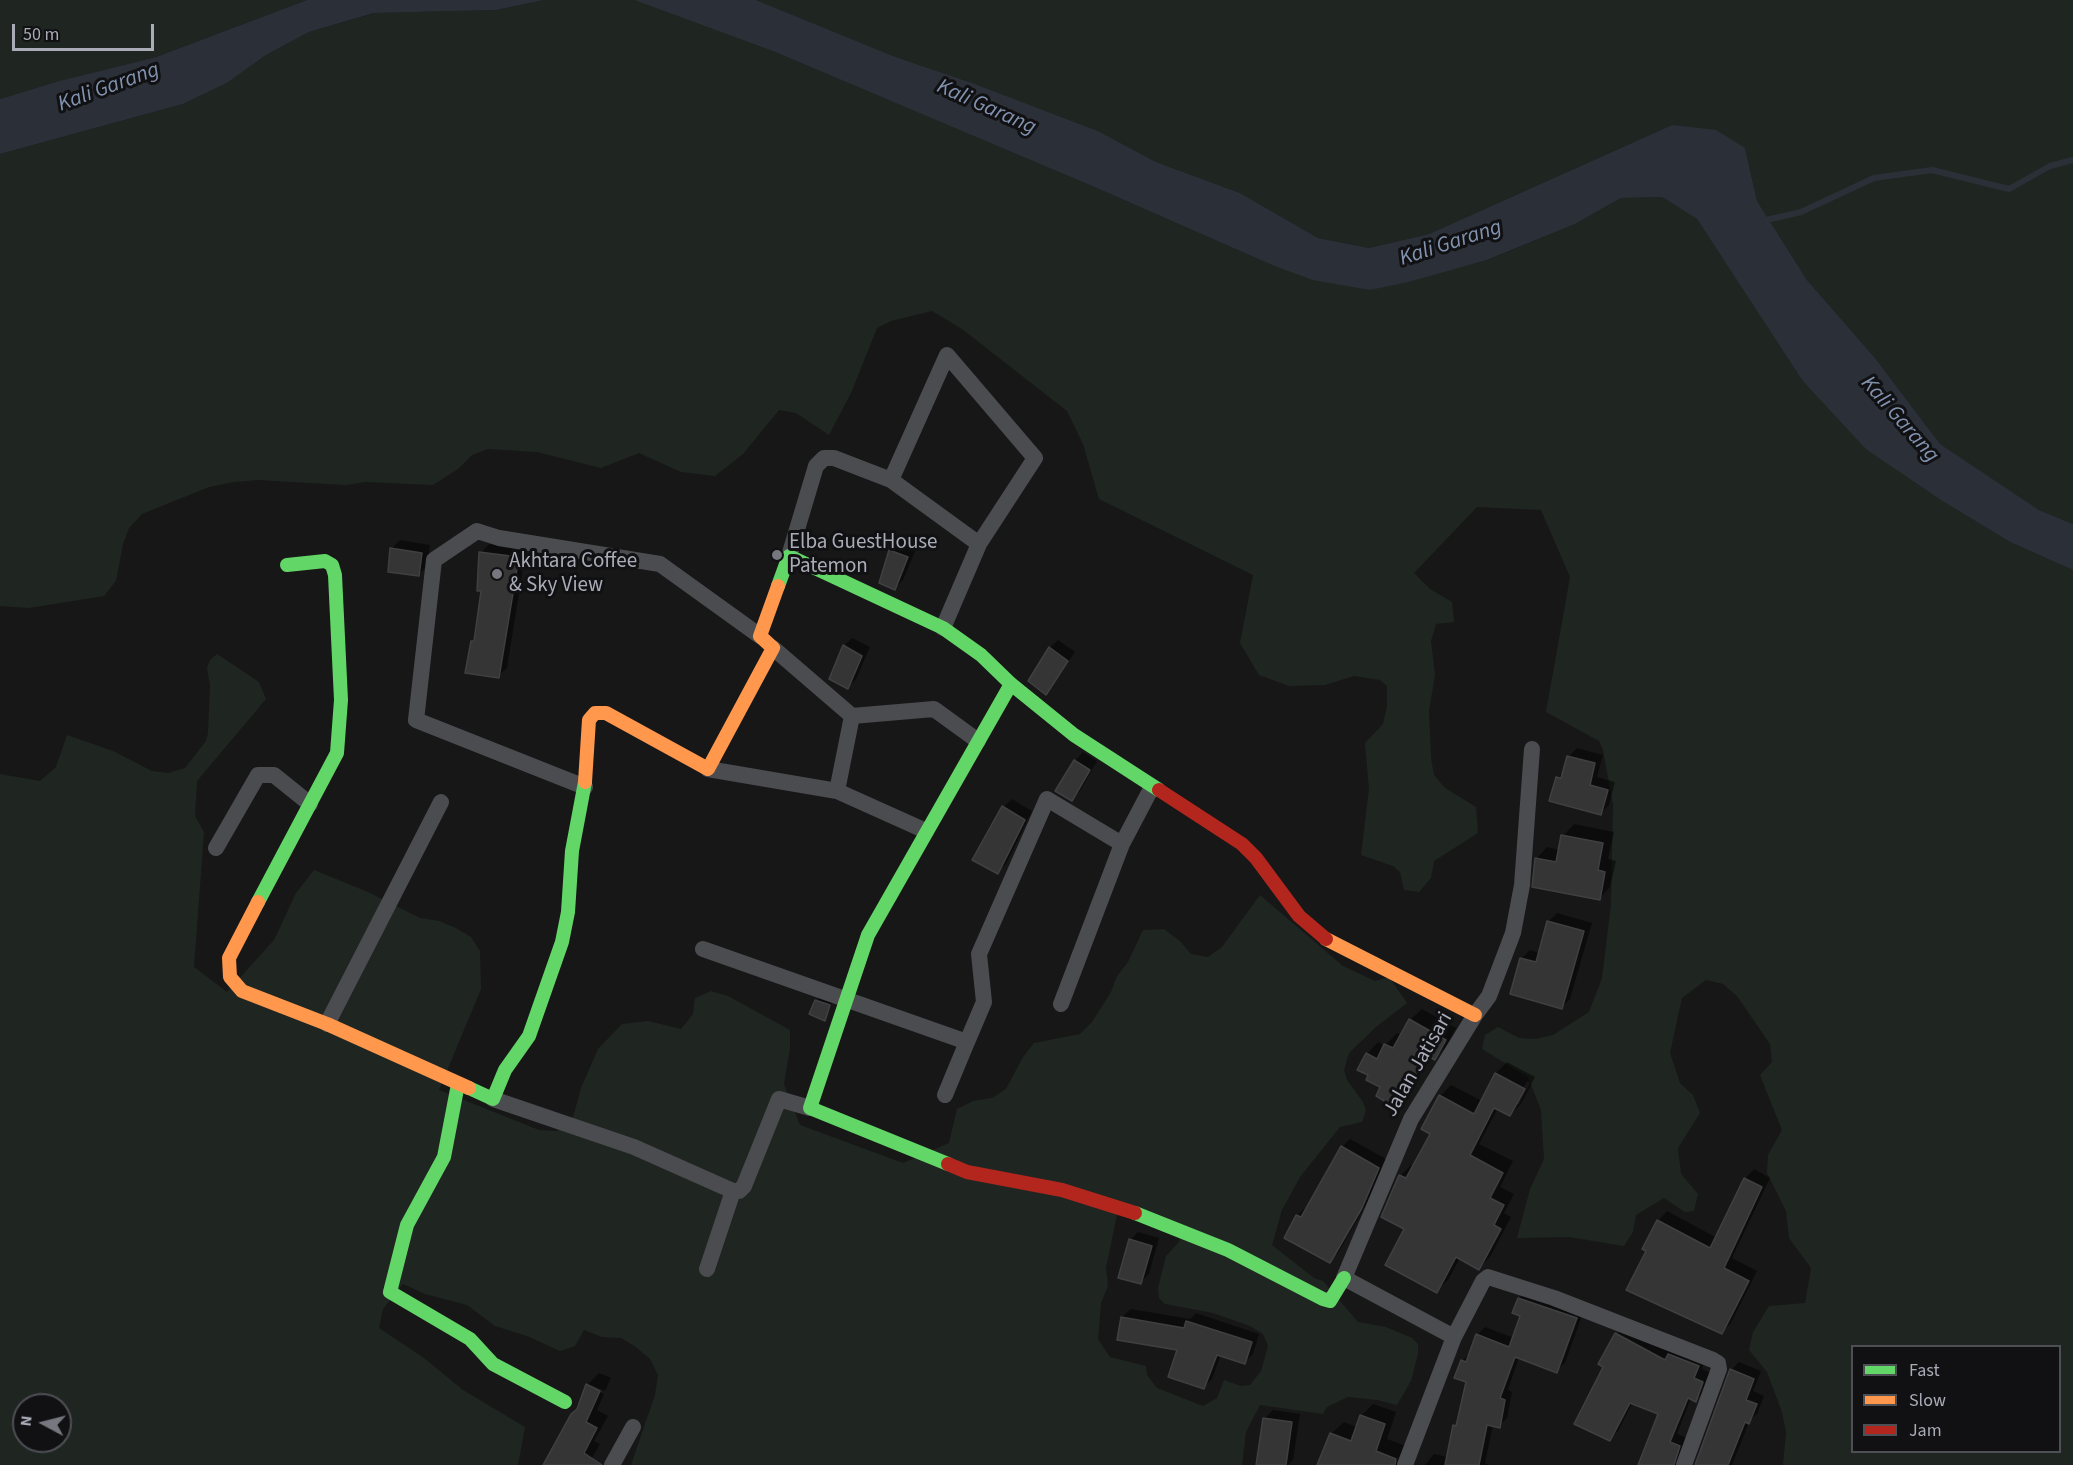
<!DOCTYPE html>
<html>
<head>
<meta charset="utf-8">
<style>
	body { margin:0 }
	#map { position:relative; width:2073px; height:1465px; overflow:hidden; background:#171717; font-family:"Source Sans 3",sans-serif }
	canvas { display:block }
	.legend { position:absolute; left:1851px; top:1345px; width:210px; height:108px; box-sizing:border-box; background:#111113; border:2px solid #4e4f55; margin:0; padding:8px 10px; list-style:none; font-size:18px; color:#a9abb7 }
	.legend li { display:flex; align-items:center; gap:12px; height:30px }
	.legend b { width:30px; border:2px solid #4e4f55 }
	.north { position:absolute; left:12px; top:1393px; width:60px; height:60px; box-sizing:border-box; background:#111113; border:2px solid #4e4f55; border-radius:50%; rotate:277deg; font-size:16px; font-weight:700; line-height:24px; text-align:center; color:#a9abb7 }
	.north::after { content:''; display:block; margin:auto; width:21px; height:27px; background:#76777f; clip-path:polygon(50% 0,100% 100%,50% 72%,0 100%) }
	.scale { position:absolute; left:12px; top:24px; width:142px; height:27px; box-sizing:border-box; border:3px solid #a9abb7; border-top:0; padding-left:8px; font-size:18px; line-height:21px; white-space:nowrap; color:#a9abb7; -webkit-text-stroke:4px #111113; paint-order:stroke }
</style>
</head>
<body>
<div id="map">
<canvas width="2073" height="1465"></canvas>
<ul class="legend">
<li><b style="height:8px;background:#63d668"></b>Fast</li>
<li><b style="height:8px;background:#ff974d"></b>Slow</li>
<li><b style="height:8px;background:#b3261e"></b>Jam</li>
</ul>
<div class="north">N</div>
<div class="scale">50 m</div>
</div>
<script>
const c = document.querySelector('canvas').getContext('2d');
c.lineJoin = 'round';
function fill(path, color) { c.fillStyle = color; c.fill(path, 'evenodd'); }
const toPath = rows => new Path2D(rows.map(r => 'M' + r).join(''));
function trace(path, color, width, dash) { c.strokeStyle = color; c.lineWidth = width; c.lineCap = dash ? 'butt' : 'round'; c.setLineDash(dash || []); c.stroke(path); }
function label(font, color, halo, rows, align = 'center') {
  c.font = font + ' "Source Sans 3",sans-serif'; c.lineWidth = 6; c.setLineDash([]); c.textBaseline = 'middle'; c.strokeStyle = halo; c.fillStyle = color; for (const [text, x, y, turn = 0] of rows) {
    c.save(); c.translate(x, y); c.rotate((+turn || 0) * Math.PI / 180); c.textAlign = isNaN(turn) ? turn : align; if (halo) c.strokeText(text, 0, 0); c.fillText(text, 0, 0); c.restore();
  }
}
fill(toPath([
	[0,0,307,0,156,57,59,81,0,99],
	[544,0,634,0,775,52,1099,189,1272,265,1370,290,1488,260,1575,224,1621,198,1662,197,1697,219,1802,380,1944,502,2010,542,2073,570,2073,1465,1783,1465,1786,1432,1782,1412,1767,1372,1749,1350,1753,1332,1769,1306,1805,1303,1811,1268,1789,1238,1786,1211,1767,1173,1768,1155,1782,1130,1760,1075,1772,1062,1770,1044,1737,996,1723,984,1706,980,1682,998,1670,1053,1680,1083,1693,1095,1700,1113,1678,1148,1681,1174,1698,1194,1694,1211,1685,1212,1664,1198,1636,1215,1633,1232,1624,1246,1569,1237,1517,1238,1530,1189,1544,1159,1541,1110,1528,1077,1482,1049,1485,1035,1498,1027,1519,1038,1536,1039,1553,1035,1589,1012,1602,978,1611,904,1613,805,1603,750,1599,741,1546,712,1570,577,1541,510,1477,507,1414,573,1430,589,1452,602,1454,622,1436,624,1431,641,1435,675,1429,711,1431,758,1434,775,1445,788,1476,807,1478,833,1434,861,1431,878,1419,892,1404,890,1400,872,1393,866,1361,855,1369,789,1365,743,1383,724,1387,706,1387,686,1380,680,1354,676,1325,685,1289,686,1259,675,1240,643,1253,575,1099,499,1083,444,1067,411,962,329,932,311,891,321,877,328,851,393,829,435,796,413,779,410,743,454,715,476,681,472,639,453,601,468,537,452,488,449,472,455,458,469,433,485,365,482,346,485,257,480,234,482,209,487,142,514,129,528,123,544,116,581,104,596,29,608,0,606,0,154,183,104,227,83,266,55,309,32,375,13,496,10],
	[1852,1346,2060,1346,2060,1452,1852,1452],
	[756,0,2073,0,2073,524,2039,510,1940,444,1875,358,1807,280,1757,201,1745,148,1672,125,1429,234,1369,248,1318,238,1240,193,1156,162,1098,131,975,84,893,56],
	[217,654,259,682,266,699,197,781,195,816,204,832,194,967,227,992,274,940,296,893,314,870,368,892,420,918,439,921,456,928,471,937,480,951,481,989,439,1090,539,1130,557,1131,572,1121,581,1088,598,1049,622,1024,648,1021,681,1029,693,1014,695,998,711,991,728,996,790,1030,790,1048,784,1084,800,1125,903,1163,949,1143,957,1109,973,1101,992,1098,1006,1089,1023,1057,1034,1043,1080,1034,1092,1022,1111,992,1117,976,1128,962,1143,930,1164,929,1180,941,1191,954,1208,957,1222,947,1260,895,1343,966,1375,981,1389,977,1407,1003,1376,1027,1349,1053,1344,1070,1347,1080,1363,1102,1366,1110,1362,1122,1340,1127,1300,1177,1282,1210,1272,1245,1314,1278,1323,1281,1358,1322,1386,1327,1412,1338,1418,1344,1418,1354,1411,1381,1397,1405,1377,1400,1348,1397,1327,1407,1323,1414,1260,1405,1246,1432,1242,1465,631,1465,655,1395,658,1375,650,1359,636,1347,621,1338,602,1337,584,1330,575,1346,560,1351,527,1336,495,1326,467,1305,425,1294,403,1284,383,1309,379,1328,424,1358,463,1390,525,1427,518,1465,0,1465,0,774,40,781,56,767,67,735,113,751,152,771,168,773,185,768,206,741,208,733,210,686,207,668,210,660],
	[1119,1205,1181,1234,1179,1242,1166,1256,1158,1288,1159,1298,1165,1304,1213,1313,1250,1326,1263,1334,1268,1346,1261,1371,1250,1385,1241,1386,1224,1380,1217,1398,1203,1406,1157,1388,1147,1375,1146,1366,1110,1357,1098,1339,1101,1303,1108,1286,1106,1268],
	[24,1405,60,1405,60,1441,24,1441]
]), '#1f2621');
fill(toPath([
	[307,0,544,0,496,10,374,13,309,32,266,55,227,83,183,104,0,154,0,99,59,81,156,57],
	[634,0,756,0,893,56,975,84,1098,131,1156,162,1240,193,1318,238,1369,248,1429,234,1672,125,1716,130,1745,148,1757,201,1807,280,1875,358,1940,444,2039,510,2073,524,2073,570,2010,542,1944,502,1866,449,1802,380,1697,219,1662,197,1621,198,1575,224,1487,260,1408,282,1370,290,1313,280,1272,265,1099,189,775,52]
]), '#2b3038');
fill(toPath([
	[400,540,430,545,427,566,418,575,390,570,392,548],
	[899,542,916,549,903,580,895,588,891,551],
	[489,544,526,549,507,668,498,676,472,642,476,638,483,590,481,553],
	[852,638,870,647,856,679,848,687,844,646],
	[1058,640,1075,652,1046,693,1050,648],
	[1577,748,1603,755,1597,777,1615,782,1609,805,1601,813,1557,778,1565,770,1568,757],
	[1083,752,1097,761,1080,791,1072,799,1075,761],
	[1012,799,1032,811,1006,864,997,873,1004,807],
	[1574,824,1614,832,1608,859,1616,861,1610,887,1599,899,1536,859,1547,847,1560,850,1563,836],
	[1557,913,1592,923,1570,999,1562,1007,1521,959,1530,950,1540,953,1549,921],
	[820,997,833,1001,824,1019,817,1001],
	[1422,1009,1456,1028,1446,1047,1435,1058,1430,1055,1414,1086,1402,1098,1398,1095,1391,1103,1382,1087,1370,1075,1367,1054,1378,1042,1385,1046,1397,1033,1402,1036,1410,1020],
	[1507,1062,1535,1077,1521,1104,1510,1115,1498,1108,1479,1144,1513,1161,1500,1187,1514,1194,1504,1213,1511,1217,1490,1257,1479,1268,1460,1258,1448,1280,1437,1291,1406,1229,1383,1217,1400,1176,1411,1165,1414,1166,1432,1133,1440,1096,1451,1085,1482,1101,1496,1073],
	[1527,1081,1530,1083,1519,1104,1515,1104],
	[1350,1139,1386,1159,1370,1198,1338,1253,1330,1261,1286,1237,1298,1215,1306,1207,1308,1208,1342,1147],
	[1754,1169,1770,1178,1732,1258,1757,1271,1731,1323,1722,1332,1658,1221,1667,1211,1717,1238,1745,1179],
	[1138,1232,1159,1238,1149,1274,1140,1283,1130,1240],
	[1527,1290,1584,1310,1565,1363,1556,1371,1519,1357,1508,1390,1512,1392,1507,1418,1499,1426,1493,1425,1485,1463,1489,1465,1425,1465,1434,1454,1448,1457,1468,1381,1462,1361,1471,1352,1477,1335,1485,1327,1514,1338,1522,1315,1514,1312,1519,1298],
	[1131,1309,1190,1319,1196,1313,1259,1334,1253,1354,1245,1362,1221,1354,1212,1379,1203,1387,1179,1348,1122,1317],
	[1625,1326,1706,1357,1702,1369,1711,1373,1704,1392,1696,1400,1691,1398,1677,1434,1687,1438,1688,1465,1639,1465,1660,1414,1633,1402,1618,1431,1610,1439,1605,1367,1617,1334],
	[1739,1362,1761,1371,1753,1391,1764,1396,1757,1414,1750,1420,1732,1465,1697,1465,1731,1370],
	[599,1373,611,1378,605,1391,591,1385,591,1388,604,1394,597,1410,608,1416,594,1441,600,1444,591,1460,586,1465,545,1465,578,1408,587,1385],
	[1373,1404,1396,1412,1387,1439,1406,1446,1398,1465,1327,1465,1331,1434,1344,1422,1357,1427,1361,1416],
	[1273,1410,1300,1414,1293,1460,1288,1465,1257,1465,1265,1418]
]), '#0007');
trace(toPath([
	[1762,221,1801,212,1874,178,1932,170,2009,189,2050,166,2073,160]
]), '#2b3038', 6);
const building = toPath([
	[390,548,422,553,419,576,388,572,390,548],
	[889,550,908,557,895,590,879,583,889,550],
	[479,552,519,557,499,678,465,673,471,641,474,641,481,591,477,591,479,552],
	[843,645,862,656,848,689,829,679,843,645],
	[1049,647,1068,661,1046,695,1028,681,1049,647],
	[1567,756,1595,763,1590,785,1608,790,1601,815,1549,801,1556,777,1561,778,1567,756],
	[1074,760,1090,770,1072,801,1055,791,1074,760],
	[1002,806,1025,820,998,874,972,860,1002,806],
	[1561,835,1603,843,1598,870,1605,872,1600,900,1532,887,1535,858,1556,862,1561,835],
	[1547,921,1584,931,1562,1009,1510,994,1520,958,1536,962,1547,921],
	[815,1000,830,1005,825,1021,809,1014,815,1000],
	[1409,1019,1446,1040,1435,1060,1426,1055,1403,1099,1396,1096,1391,1105,1376,1096,1380,1087,1366,1080,1368,1075,1357,1070,1366,1053,1377,1059,1384,1044,1393,1048,1409,1019],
	[1495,1073,1525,1089,1510,1116,1494,1108,1470,1155,1503,1173,1490,1198,1504,1205,1494,1225,1501,1229,1479,1270,1456,1257,1437,1293,1385,1265,1404,1229,1381,1217,1399,1175,1406,1178,1430,1134,1421,1129,1439,1095,1474,1114,1495,1073],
	[1341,1146,1379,1168,1362,1208,1330,1263,1284,1238,1296,1215,1301,1217,1341,1146],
	[1744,1178,1762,1187,1724,1268,1749,1281,1722,1334,1626,1290,1646,1251,1642,1249,1657,1220,1710,1248,1744,1178],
	[1129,1239,1152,1246,1141,1284,1118,1278,1129,1239],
	[1518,1298,1577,1318,1557,1373,1515,1357,1500,1398,1505,1400,1500,1428,1487,1425,1479,1465,1445,1465,1453,1425,1456,1426,1466,1382,1454,1378,1461,1360,1466,1362,1476,1334,1509,1347,1520,1316,1512,1313,1518,1298],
	[1121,1317,1184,1328,1186,1321,1252,1342,1245,1364,1217,1355,1204,1389,1168,1377,1177,1350,1117,1340,1121,1317],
	[1615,1333,1665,1360,1668,1354,1699,1366,1694,1378,1703,1382,1696,1402,1688,1398,1670,1442,1680,1446,1674,1465,1638,1465,1658,1414,1630,1403,1610,1441,1574,1424,1603,1367,1598,1364,1615,1333],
	[1730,1369,1754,1379,1746,1400,1757,1404,1749,1424,1745,1422,1728,1465,1695,1465,1730,1369],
	[586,1384,600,1391,586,1422,597,1428,584,1453,602,1465,543,1465,571,1414,577,1409,586,1384],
	[1360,1415,1385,1424,1376,1451,1396,1459,1395,1465,1317,1465,1330,1433,1351,1441,1360,1415],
	[1263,1418,1292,1422,1286,1465,1256,1465,1263,1418]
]);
fill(building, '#353536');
trace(building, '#404043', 1.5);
trace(toPath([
	[891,480,947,355,1035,458,979,544],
	[789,556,816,466,824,458,834,458,891,480,979,544,943,628],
	[773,648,852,716,934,709,978,741],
	[708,769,837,791,926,831],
	[585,787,416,720,434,560,477,531,499,538,660,564,760,636],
	[837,791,852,716],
	[216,848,258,775,274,775,310,804],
	[703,949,967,1042,984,1002,979,954,1047,799,1122,844,1152,787],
	[1061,1004,1122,844],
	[327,1024,441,802],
	[945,1095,967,1042],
	[493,1099,634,1147,733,1191,739,1191,744,1186,779,1099,810,1108],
	[707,1269,733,1191],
	[1454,1337,1483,1281,1488,1277,1554,1298,1713,1360,1718,1363,1719,1369,1684,1465],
	[612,1465,633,1427],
	[1405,1465,1454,1337,1344,1278,1411,1119,1475,1015,1489,996,1513,933,1522,885,1532,749]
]), '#4b4c50', 16);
trace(toPath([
	[778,586,789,556,943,628,981,655,1011,684,1074,735,1159,790],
	[258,902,337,753,341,700,335,575,332,565,325,561,287,565],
	[458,1084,444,1157,407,1225,390,1292,470,1339,493,1364,565,1402],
	[469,1088,493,1099,505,1070,529,1036,562,942,568,912,572,851,585,782],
	[948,1164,810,1108,868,935,1011,684],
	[1135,1213,1228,1250,1323,1299,1330,1301,1344,1278]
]), '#63d668', 14);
trace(toPath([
	[585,782,589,720,595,713,606,713,708,769,773,648,760,636,778,586],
	[258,902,229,958,230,977,242,991,327,1024,469,1088],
	[1326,939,1475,1015]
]), '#ff974d', 14);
trace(toPath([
	[1159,790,1242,844,1256,858,1299,916,1326,939],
	[948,1164,967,1172,1062,1190,1135,1213]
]), '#b3261e', 14);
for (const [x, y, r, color] of [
	[777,555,6,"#76777f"],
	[497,574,6,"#76777f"]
]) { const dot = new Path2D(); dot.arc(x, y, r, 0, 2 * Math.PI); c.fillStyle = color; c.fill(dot); trace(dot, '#111113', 2); }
label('21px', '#a9abb7', '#111113', [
	["Elba GuestHouse",789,543],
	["Patemon",789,567],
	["Akhtara Coffee",509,562],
	["& Sky View",509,586]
], 'left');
label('21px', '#a9abb7', '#111113', [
	["Jalan Jatisari",1419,1065,-60]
]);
label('italic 22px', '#8293b0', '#111113', [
	["Kali Garang",109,88,-20],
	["Kali Garang",986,108,24],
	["Kali Garang",1451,244,-18],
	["Kali Garang",1899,420,49]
]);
</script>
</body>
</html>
